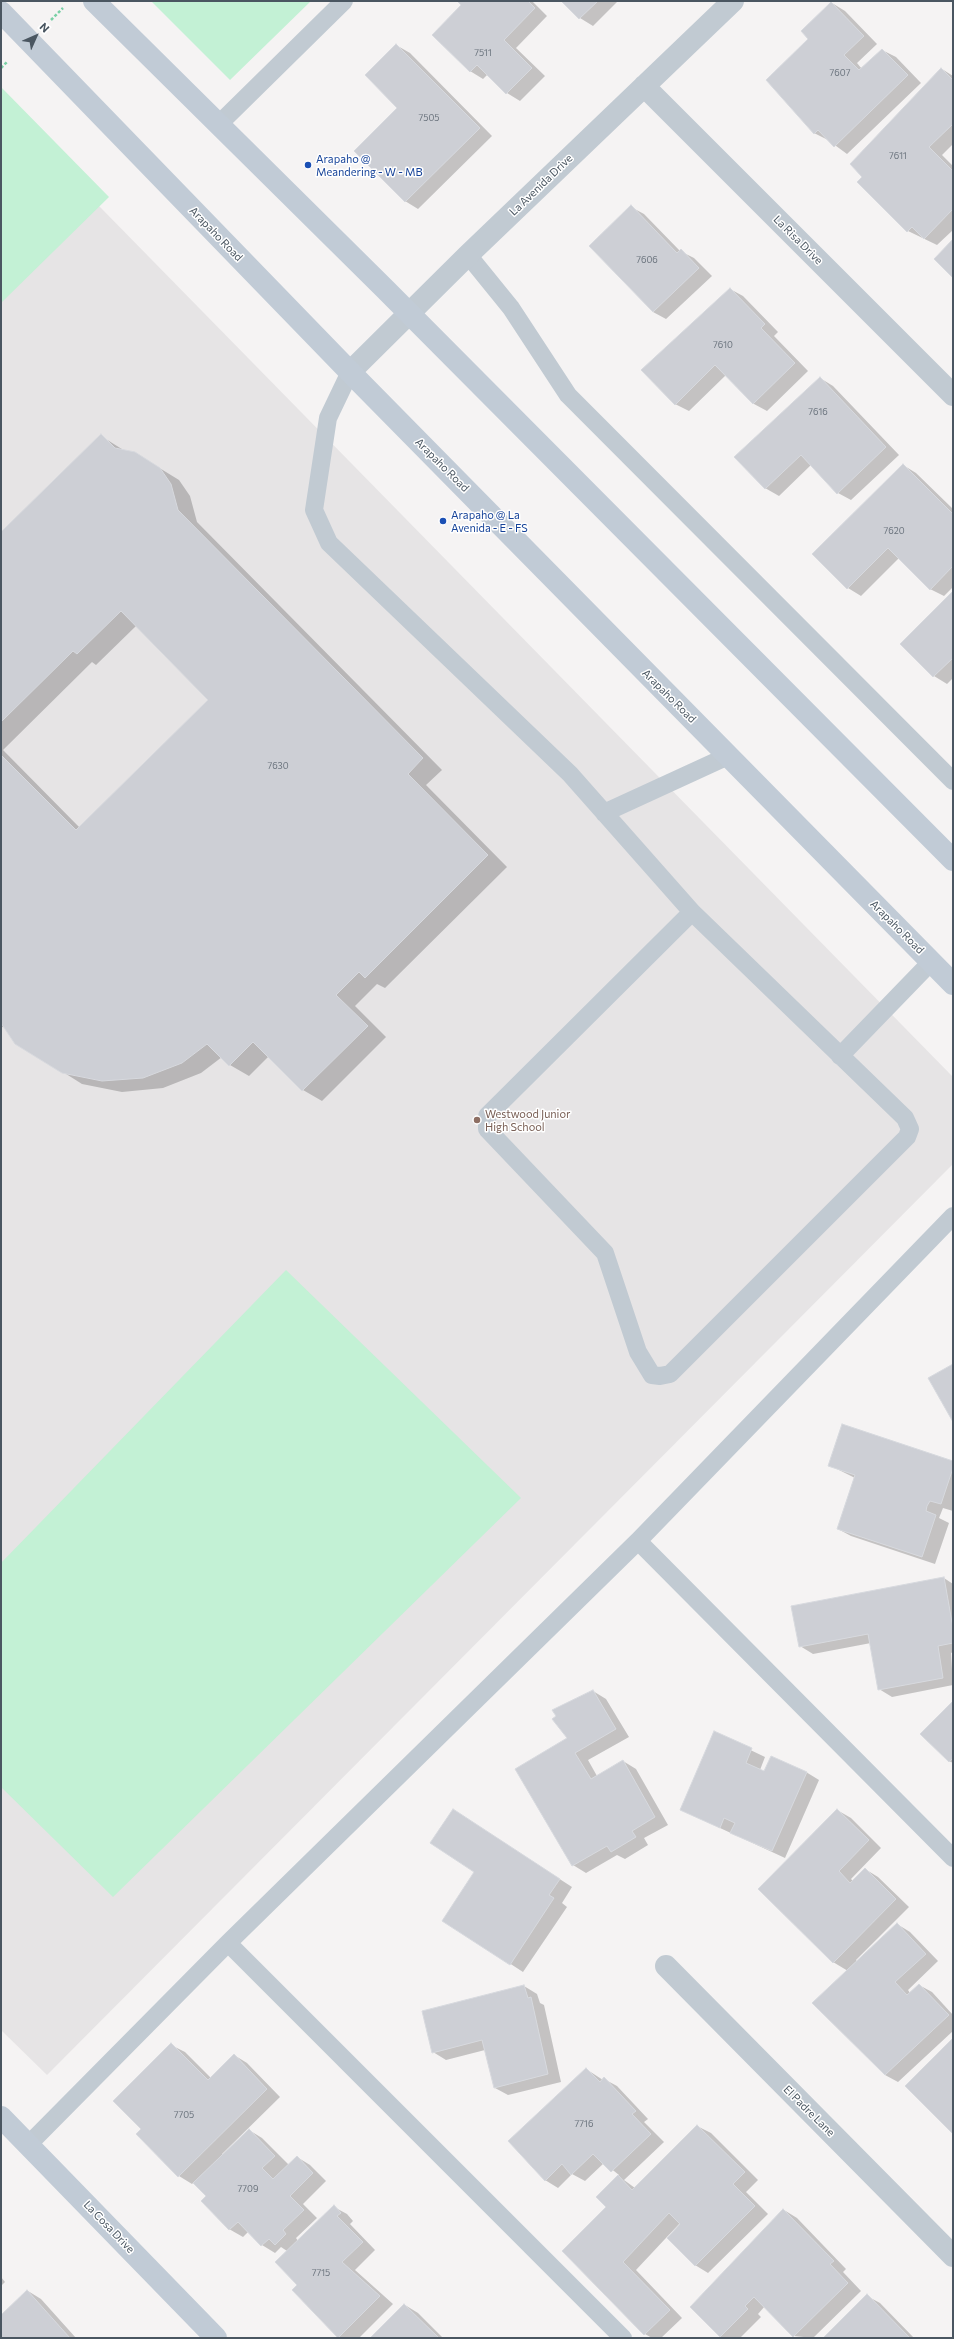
<!DOCTYPE html>
<html>
<head>
<meta charset="utf-8">
<style>
	body { margin:0 }
	#map { position:relative; width:954px; height:2339px; overflow:hidden; background:#f5f3f3; font-family:Commissioner,sans-serif }
	canvas { display:block }
	.frame { position:absolute; inset:0; border:2px solid #4a5661; pointer-events:none }
	.north { position:absolute; left:16px; top:16px; width:40px; height:40px; -webkit-text-stroke:3px #fff; paint-order:stroke; rotate:45deg; font-size:11px; font-weight:700; line-height:16px; text-align:center; color:#4a5661 }
	.north::after { content:''; display:block; margin:auto; width:14px; height:18px; background:#4a5661; clip-path:polygon(50% 0,100% 100%,50% 72%,0 100%) }
</style>
</head>
<body>
<div id="map">
<canvas width="954" height="2339"></canvas>
<div class="frame"></div>
<div class="north">N</div>
</div>
<script>
const c = document.querySelector('canvas').getContext('2d');
c.lineJoin = 'round';
function fill(path, color) { c.fillStyle = color; c.fill(path, 'evenodd'); }
const toPath = rows => new Path2D(rows.map(r => 'M' + r).join(''));
function trace(path, color, width, dash) { c.strokeStyle = color; c.lineWidth = width; c.lineCap = dash ? 'butt' : 'round'; c.setLineDash(dash || []); c.stroke(path); }
function label(font, color, halo, rows, align = 'center') {
  c.font = font + ' Commissioner,sans-serif'; c.lineWidth = 3; c.setLineDash([]); c.textBaseline = 'middle'; c.strokeStyle = halo; c.fillStyle = color; for (const [text, x, y, turn = 0] of rows) {
    c.save(); c.translate(x, y); c.rotate((+turn || 0) * Math.PI / 180); c.textAlign = isNaN(turn) ? turn : align; if (halo) c.strokeText(text, 0, 0); c.fillText(text, 0, 0); c.restore();
  }
}
fill(toPath([
	[1,106,953,1077,953,1164,47,2075,1,2030]
]), '#e6e4e5');
fill(toPath([
	[151,1,311,1,230,80],
	[1,87,109,197,1,303],
	[286,1270,521,1498,113,1897,1,1787,1,1563]
]), '#c3f1d5');
fill(toPath([
	[459,1,532,1,547,16,516,48,545,76,520,101,507,93,488,74,483,79,470,71,462,5],
	[563,1,618,1,593,26,580,18],
	[832,3,845,11,877,44,857,63,862,69,882,50,896,57,921,83,847,154,828,140,814,133,810,39],
	[396,45,410,53,492,136,418,209,405,201],
	[942,69,953,76,953,144,942,155,953,166,953,230,937,245,908,231],
	[631,207,644,214,680,251,694,258,712,276,666,319,653,312],
	[730,289,743,296,778,332,774,336,808,371,767,411,754,404,726,375,689,411,675,404],
	[820,378,833,386,899,455,851,500,838,493,811,465,779,496,765,488],
	[101,436,125,451,135,453,179,480,190,496,197,522,442,770,426,785,507,867,385,988,377,984,355,1006,386,1037,322,1101,303,1090,269,1056,249,1076,230,1065,222,1057,201,1073,163,1088,122,1092,82,1084,63,1072,4,1026,1,1028,1,533],
	[136,626,209,700,80,828,3,750,92,662,96,665],
	[903,465,916,473,953,509,953,587,944,596,930,589,899,558,861,596,848,588,813,554],
	[953,593,953,678,947,684,934,676,901,644],
	[953,1462,953,1511,943,1508,939,1518,949,1523,935,1564,851,1536,838,1529,855,1478,829,1465],
	[944,1578,953,1584,953,1652,951,1653,953,1685,892,1697,879,1689,871,1643,813,1654,800,1646],
	[593,1691,606,1699,629,1737,588,1760,597,1776,623,1761,636,1769,668,1825,644,1838,648,1845,625,1859,617,1855,586,1873,573,1865,569,1739],
	[953,1702,953,1763,949,1761],
	[715,1733,765,1757,760,1770,764,1772,806,1772,819,1780,785,1858,681,1810],
	[453,1810,572,1887,562,1903,567,1907,523,1972,443,1920,475,1872],
	[837,1810,851,1818,881,1848,851,1879,853,1881,865,1869,878,1877,909,1907,856,1960,857,1962,897,1924,910,1932,938,1961,908,1990,910,1993,919,1985,932,1992,953,2015,953,2031,898,2082,885,2075,848,1971,833,1962],
	[524,1986,537,1994,540,2003,544,2005,561,2082,508,2095,495,2088,485,2050,446,2060,433,2052],
	[171,2045,185,2052,211,2078,234,2055,247,2063,280,2097,222,2154,223,2156,249,2130,262,2138,289,2165,297,2157,310,2165,326,2181,303,2204,317,2218,296,2238,298,2241,334,2207,347,2214,353,2221,350,2224,375,2250,355,2270,393,2304,359,2338,339,2337,299,2285,287,2251,281,2247,275,2253,262,2245,249,2231,243,2237,229,2229,207,2196,194,2182,192,2184,179,2176,143,2129],
	[586,2069,603,2080,604,2079,617,2086,648,2119,644,2122,664,2142,624,2180,635,2188,697,2126,711,2133,758,2180,746,2192,768,2214,708,2273,695,2265,680,2223,636,2270,682,2318,661,2338,652,2338,645,2334,563,2251,607,2207,597,2197,619,2175,604,2163,585,2181,572,2174,558,2188,545,2180],
	[784,2210,797,2218,846,2269,843,2272,861,2291,813,2338,794,2336,765,2306,758,2314,761,2317,740,2338,723,2338,720,2337],
	[1,2277,5,2282,1,2286],
	[28,2291,41,2299,76,2338,1,2338,1,2317],
	[867,2296,880,2303,914,2338,824,2338],
	[405,2305,418,2313,443,2338,372,2338]
]), '#0003');
const building = toPath([
	[457,1,528,1,535,8,504,40,532,68,506,94,477,65,470,72,432,35,461,5,457,1],
	[561,1,598,1,579,19,561,1],
	[831,2,864,36,844,55,859,70,882,49,908,75,834,147,818,130,814,134,766,80,808,39,801,31,831,2],
	[396,44,480,128,405,202,354,151,397,108,365,75,396,44],
	[941,68,953,80,953,124,929,147,953,171,953,209,924,239,912,227,907,232,857,182,862,177,850,164,941,68],
	[631,205,677,253,681,249,699,268,653,312,589,246,631,205],
	[953,239,953,278,934,259,953,239],
	[730,288,765,324,761,328,795,363,753,404,715,365,675,405,641,370,730,288],
	[820,377,886,447,837,494,801,455,765,489,734,457,820,377],
	[101,434,115,448,135,452,160,468,171,484,178,510,423,758,408,774,488,855,365,978,359,972,336,995,368,1026,302,1091,253,1042,229,1066,207,1044,182,1063,143,1078,102,1081,62,1073,15,1044,1,1023,1,755,76,830,208,700,121,611,77,654,73,651,1,722,1,532,101,434],
	[903,464,953,514,953,566,930,590,888,548,847,589,812,554,903,464],
	[953,591,953,658,933,677,900,644,953,591],
	[953,1364,953,1422,928,1378,953,1364],
	[842,1424,953,1461,953,1468,941,1504,930,1501,927,1506,926,1511,936,1515,922,1557,837,1529,855,1475,828,1466,842,1424],
	[944,1577,953,1628,953,1643,938,1646,943,1678,878,1690,868,1634,799,1647,791,1606,944,1577],
	[593,1690,616,1729,575,1753,591,1779,623,1760,655,1817,632,1831,636,1837,611,1852,607,1846,572,1866,515,1769,567,1738,552,1719,556,1716,552,1710,593,1690],
	[953,1701,953,1758,949,1762,920,1734,953,1701],
	[714,1731,752,1748,746,1763,764,1771,771,1756,807,1772,772,1851,730,1833,735,1823,724,1818,720,1828,680,1810,714,1731],
	[453,1809,560,1879,549,1895,554,1898,510,1965,442,1921,474,1872,430,1843,453,1809],
	[837,1809,869,1840,839,1871,850,1883,865,1868,896,1899,833,1963,758,1889,837,1809],
	[897,1923,926,1954,895,1982,907,1995,919,1984,949,2015,885,2075,812,2003,897,1923],
	[524,1985,528,1998,531,1997,548,2074,494,2088,482,2040,432,2053,422,2011,524,1985],
	[953,2038,953,2134,905,2086,953,2038],
	[171,2043,208,2080,234,2054,267,2089,178,2177,136,2134,141,2129,113,2101,171,2043],
	[586,2068,600,2082,604,2077,636,2111,632,2114,651,2134,611,2172,593,2154,571,2175,562,2164,545,2181,508,2141,586,2068],
	[697,2125,745,2172,733,2184,755,2206,695,2266,667,2238,680,2224,669,2213,623,2262,670,2310,644,2335,562,2251,606,2207,596,2197,618,2175,632,2190,697,2125],
	[249,2129,275,2156,262,2168,273,2179,297,2156,313,2173,290,2196,304,2210,283,2230,286,2234,275,2245,269,2239,261,2246,238,2222,229,2230,201,2201,206,2196,193,2183,249,2129],
	[334,2205,341,2213,337,2216,363,2242,342,2262,380,2296,338,2338,292,2290,297,2285,275,2262,334,2205],
	[783,2209,834,2261,830,2264,848,2283,793,2337,754,2297,745,2306,748,2309,720,2337,690,2307,783,2209],
	[27,2290,70,2338,1,2338,1,2315,27,2290],
	[867,2294,910,2338,823,2338,867,2294],
	[404,2304,439,2338,370,2338,404,2304]
]);
fill(building, '#cdcfd5');
trace(building, '#d7d9de', 1);
trace(toPath([
	[51,20,63,8],
	[1,68,7,62]
]), '#7ad0a6', 2.5, [3, 2]);
trace(toPath([
	[218,125,344,1],
	[468,255,511,308,568,395,953,781],
	[350,372,328,418,314,510,329,543,570,774,692,912,487,1116,487,1129,605,1253,638,1352,652,1375,660,1376,670,1374,907,1137,910,1129,905,1118,692,912],
	[604,813,728,756],
	[840,1056,931,962],
	[638,1541,953,1216],
	[228,1943,623,2338],
	[29,2144,228,1943,638,1541,953,1858]
]), '#c1cad2', 18);
trace(toPath([
	[644,86,953,395],
	[350,372,468,255,733,1],
	[666,1966,953,2256]
]), '#c1cad2', 22);
trace(toPath([
	[94,1,385,289,953,860],
	[1,12,350,372,953,984],
	[1,2117,216,2338]
]), '#c1cbd6', 22);
for (const [x, y, r, color] of [
	[308,165,4,"#1a4fb4"],
	[443,521,4,"#1a4fb4"],
	[477,1120,4,"#8d6e63"]
]) { const dot = new Path2D(); dot.arc(x, y, r, 0, 2 * Math.PI); c.fillStyle = color; c.fill(dot); trace(dot, '#fff', 1.5); }
label('9px', '#6b747e', null, [
	["7511",483,53],
	["7607",840,73],
	["7505",429,118],
	["7611",898,156],
	["7606",647,260],
	["7610",723,345],
	["7616",818,412],
	["7620",894,531],
	["7630",278,766],
	["7705",184,2115],
	["7716",584,2124],
	["7709",248,2189],
	["7715",321,2273]
]);
label('11px', '#164399', '#fff', [
	["Arapaho @",316,159],
	["Meandering - W - MB",316,172],
	["Arapaho @ La",451,515],
	["Avenida - E - FS",451,528]
], 'left');
label('11px', '#4a5661', '#fff', [
	["La Avenida Drive",541,185,-44],
	["Arapaho Road",216,234,46],
	["La Risa Drive",798,240,45],
	["Arapaho Road",442,465,45],
	["Arapaho Road",669,696,45],
	["Arapaho Road",897,927,45],
	["El Padre Lane",809,2111,45],
	["La Cosa Drive",109,2227,46]
]);
label('11px', '#785e54', '#fff', [
	["Westwood Junior",485,1114],
	["High School",485,1127]
], 'left');
</script>
</body>
</html>
